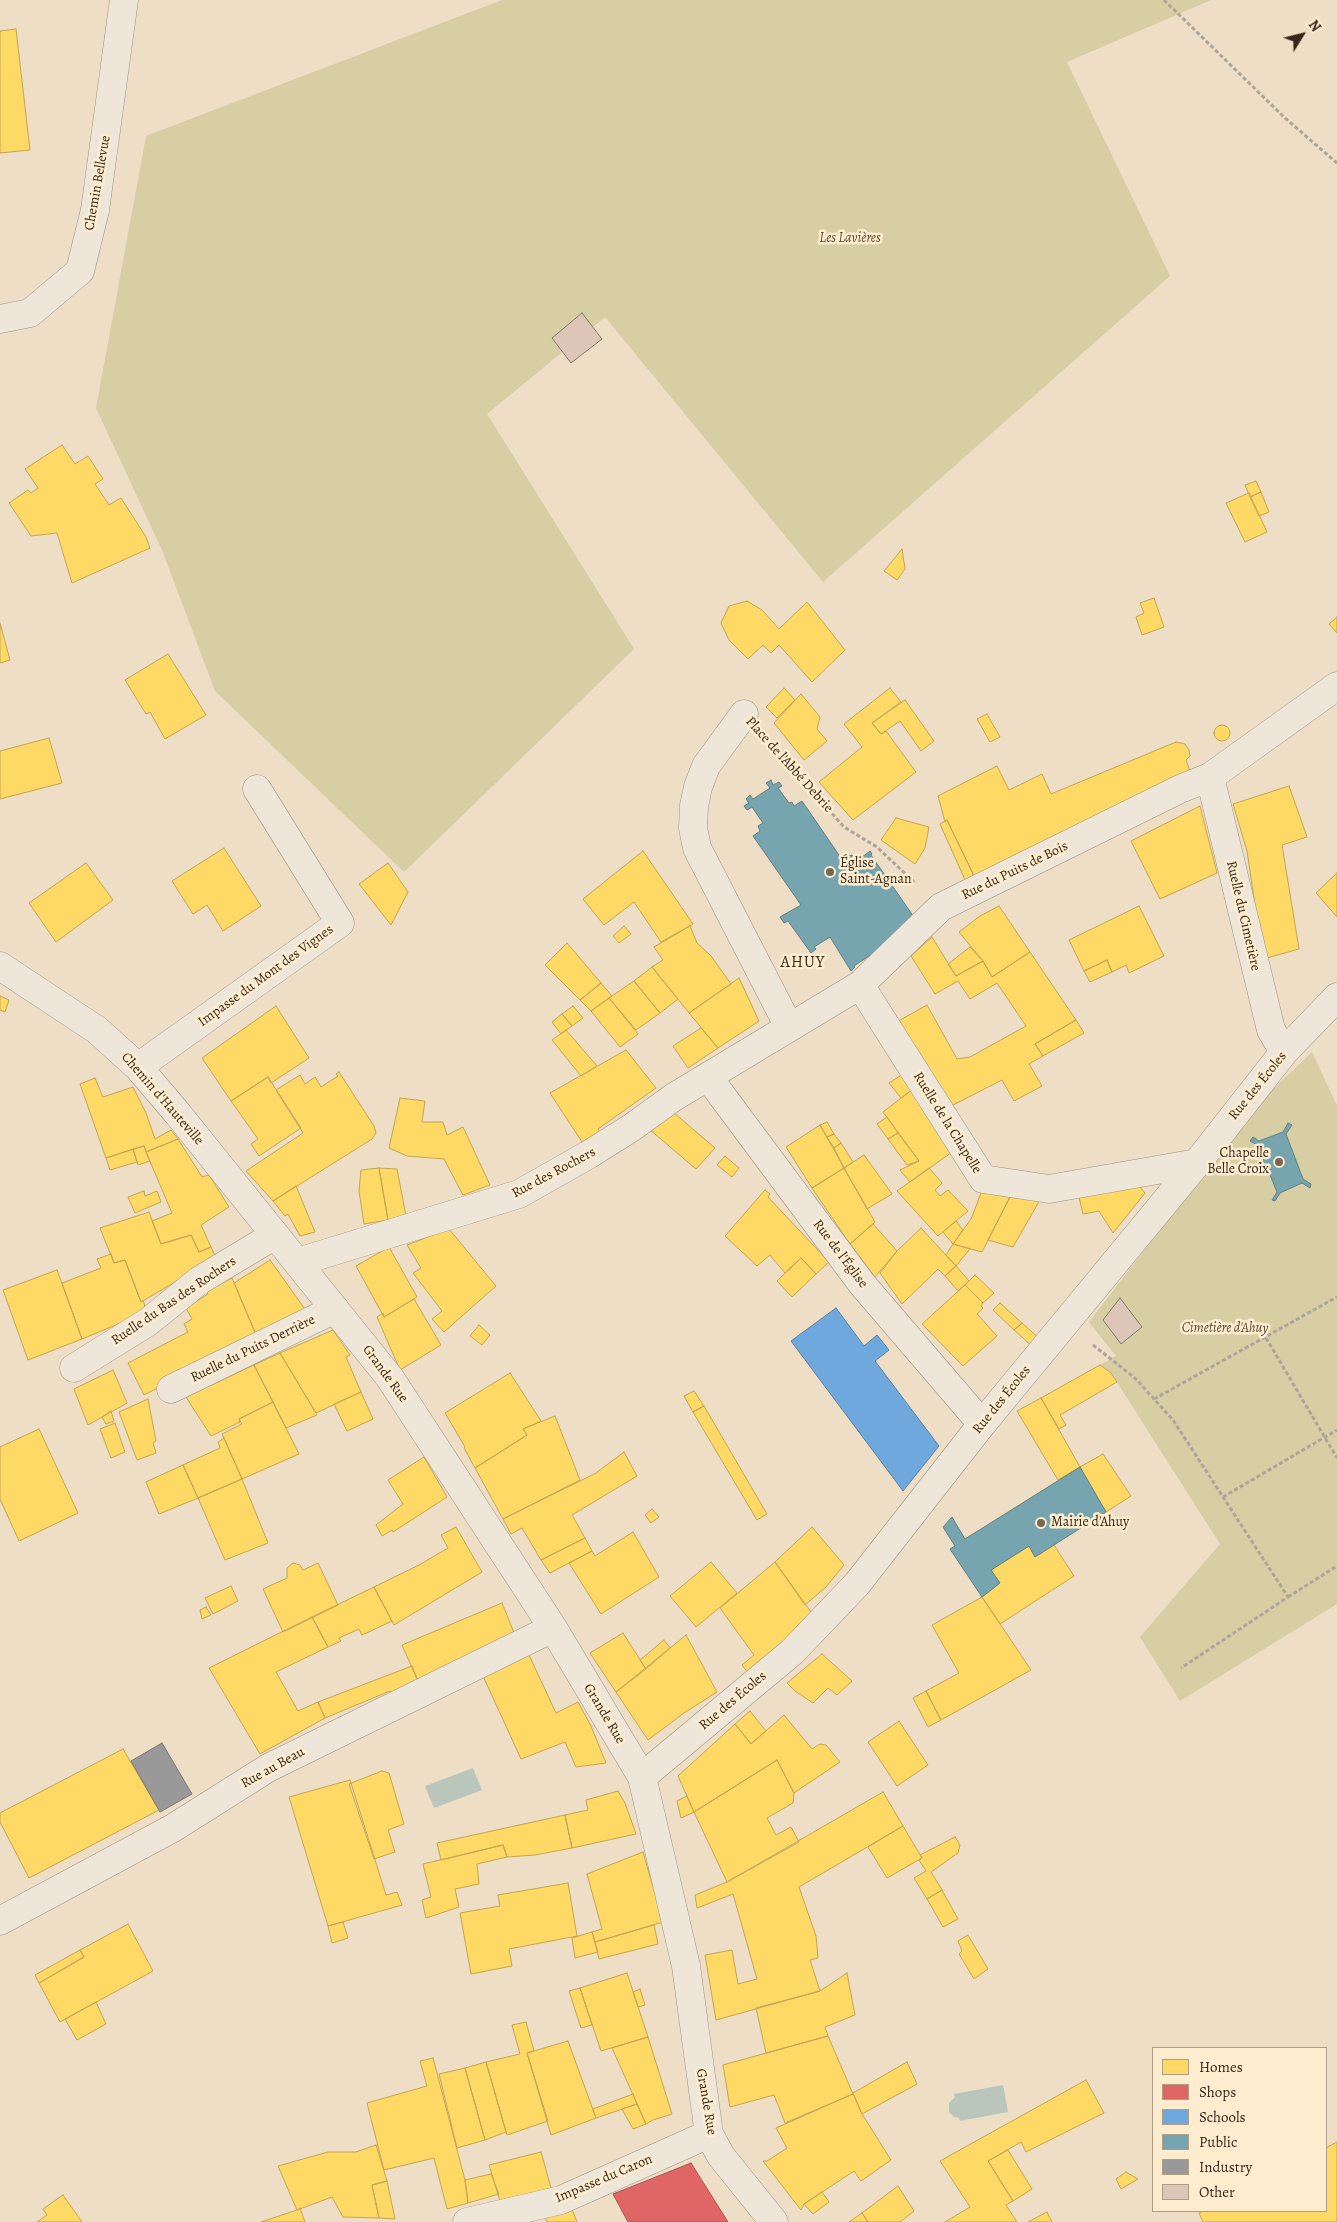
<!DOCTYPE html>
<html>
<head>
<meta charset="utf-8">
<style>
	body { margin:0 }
	#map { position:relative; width:1337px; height:2222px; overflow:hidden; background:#eddec5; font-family:Alegreya,serif }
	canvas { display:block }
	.legend { position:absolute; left:1152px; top:2047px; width:175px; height:165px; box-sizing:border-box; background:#feeccf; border:1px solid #ae9e86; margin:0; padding:6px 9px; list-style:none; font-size:15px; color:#362819 }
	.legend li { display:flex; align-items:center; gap:10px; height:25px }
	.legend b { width:25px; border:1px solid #ae9e86 }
	.north { position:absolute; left:1277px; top:10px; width:50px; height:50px; -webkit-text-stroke:4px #feeccf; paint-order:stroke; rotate:54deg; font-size:14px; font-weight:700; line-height:20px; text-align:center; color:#362819 }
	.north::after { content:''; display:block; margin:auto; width:18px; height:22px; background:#362819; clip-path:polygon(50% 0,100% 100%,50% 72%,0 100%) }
</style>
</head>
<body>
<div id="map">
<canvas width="1337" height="2222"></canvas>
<ul class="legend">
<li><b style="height:14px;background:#ffd966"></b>Homes</li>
<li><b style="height:14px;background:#e06666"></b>Shops</li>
<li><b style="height:14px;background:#6fa8dc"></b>Schools</li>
<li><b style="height:14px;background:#76a5af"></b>Public</li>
<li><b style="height:14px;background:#999"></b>Industry</li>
<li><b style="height:14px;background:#dbc6b7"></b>Other</li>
</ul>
<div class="north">N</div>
</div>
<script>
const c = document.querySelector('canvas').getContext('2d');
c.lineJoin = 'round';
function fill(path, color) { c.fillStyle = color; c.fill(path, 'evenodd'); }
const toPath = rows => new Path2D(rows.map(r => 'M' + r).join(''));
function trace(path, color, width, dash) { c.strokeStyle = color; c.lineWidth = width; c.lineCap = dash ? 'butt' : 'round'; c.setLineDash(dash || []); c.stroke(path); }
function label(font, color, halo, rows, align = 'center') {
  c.font = font + ' Alegreya,serif'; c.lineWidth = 5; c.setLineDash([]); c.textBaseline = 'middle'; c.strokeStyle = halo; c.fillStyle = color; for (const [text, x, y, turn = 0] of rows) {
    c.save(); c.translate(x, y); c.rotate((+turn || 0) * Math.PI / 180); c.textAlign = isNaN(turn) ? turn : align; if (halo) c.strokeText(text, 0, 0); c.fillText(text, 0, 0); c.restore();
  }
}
fill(toPath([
	[502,0,1211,0,1067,62,1170,276,823,582,605,317,487,414,634,649,404,872,215,691,162,550,96,408,146,136],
	[1312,1052,1337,1106,1337,1604,1180,1701,1140,1637,1220,1544,1111,1373,1100,1365,1116,1356,1089,1322,1238,1128,1265,1097]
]), '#d7cea4');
fill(toPath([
	[473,1768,482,1790,434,1808,425,1786],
	[1003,2085,1008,2112,960,2121,959,2118,954,2117,949,2112,949,2103,955,2097,954,2094]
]), '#bac6bc');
const homes = toPath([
	[16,29,30,150,0,153,0,31,16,29],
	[62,445,75,464,88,456,103,479,95,484,109,505,121,498,146,537,150,548,72,583,57,533,31,536,9,503,28,490,31,493,38,488,25,469,62,445],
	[1256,481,1261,492,1250,497,1245,485,1256,481],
	[1261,492,1269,512,1259,516,1250,497,1261,492],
	[1249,493,1267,532,1245,542,1226,503,1249,493],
	[902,549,905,569,897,580,884,571,902,549],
	[1154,598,1164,627,1142,635,1136,617,1144,613,1140,603,1154,598],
	[747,601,762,610,779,629,807,602,845,650,812,682,779,645,771,653,763,645,748,659,729,640,721,623,729,606,747,601],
	[1337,617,1337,633,1329,624,1337,617],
	[0,623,10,660,0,663,0,623],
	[168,654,206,715,165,739,150,712,146,714,125,680,168,654],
	[784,688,795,700,777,718,766,707,784,688],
	[890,688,901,702,872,723,881,734,886,731,916,772,853,820,819,782,862,747,844,724,890,688],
	[801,694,820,717,817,729,827,741,804,760,774,723,801,694],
	[905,700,934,741,921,751,900,721,881,734,872,723,905,700],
	[987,714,1000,737,990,742,977,719,987,714],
	'1214 733a8 8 0 1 1 16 0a8 8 0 1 1-16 0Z',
	[49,738,62,783,0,799,0,751,49,738],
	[1176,742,1185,744,1189,750,1190,756,1186,760,1191,774,975,878,947,820,945,822,938,796,997,766,1009,790,1042,774,1051,794,1176,742],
	[1289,786,1307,837,1282,845,1299,949,1263,959,1247,851,1233,804,1289,786],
	[1200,806,1217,873,1160,899,1131,841,1200,806],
	[896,818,929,827,925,848,915,864,881,840,896,818],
	[947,820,975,878,966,882,940,824,947,820],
	[224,848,261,906,223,931,207,905,193,914,172,881,224,848],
	[643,851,693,924,661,942,634,902,604,925,583,899,643,851],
	[86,863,113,900,56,942,29,903,86,863],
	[388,863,408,892,391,925,359,884,388,863],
	[1337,873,1337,917,1316,893,1337,873],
	[999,906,1030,952,992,977,983,961,959,932,980,916,999,906],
	[1139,906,1164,956,1129,973,1126,965,1112,972,1107,960,1084,971,1069,940,1139,906],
	[624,926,631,934,619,943,613,936,624,926],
	[690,926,697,943,711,956,731,984,689,1013,652,967,663,960,654,947,690,926],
	[932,937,956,976,983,961,992,977,1030,952,1076,1020,1035,1044,1043,1056,1029,1064,1042,1086,1014,1101,1002,1080,947,1108,893,1024,927,1005,957,1059,970,1057,1026,1026,997,983,970,999,958,981,935,994,911,956,932,937],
	[567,943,601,983,580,1000,545,965,567,943],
	[970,947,983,961,956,976,948,964,970,947],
	[1107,960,1112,972,1090,982,1084,971,1107,960],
	[652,967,678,999,660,1013,634,981,652,967],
	[739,978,759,1021,718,1048,689,1013,739,978],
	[634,981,660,1013,636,1030,609,998,634,981],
	[601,983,612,996,591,1011,580,1000,601,983],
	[0,996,9,1000,5,1012,0,1010,0,996],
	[609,998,638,1034,620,1047,591,1011,609,998],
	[276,1006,309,1058,271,1083,268,1077,231,1101,202,1058,276,1006],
	[573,1006,583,1018,572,1026,562,1014,573,1006],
	[562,1014,572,1026,561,1034,552,1022,562,1014],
	[1076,1020,1084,1033,1043,1056,1035,1044,1076,1020],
	[701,1028,718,1048,688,1068,673,1046,701,1028],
	[566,1030,597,1066,581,1076,552,1040,566,1030],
	[626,1050,656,1088,598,1129,602,1136,584,1145,550,1093,626,1050],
	[339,1072,374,1126,376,1133,372,1139,273,1201,246,1171,303,1133,276,1090,300,1075,305,1084,315,1077,321,1087,338,1076,336,1074,339,1072],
	[903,1074,913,1089,901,1098,889,1083,903,1074],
	[268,1077,301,1128,259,1156,251,1144,258,1139,231,1101,268,1077],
	[95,1078,103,1097,133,1087,146,1113,155,1139,171,1130,178,1139,146,1152,144,1146,106,1158,80,1084,95,1078],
	[913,1089,955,1150,910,1182,900,1170,919,1161,883,1112,913,1089],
	[400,1098,425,1101,422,1122,443,1122,447,1135,463,1127,490,1185,463,1195,444,1159,407,1156,389,1148,400,1098],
	[673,1112,715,1148,696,1169,649,1129,673,1112],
	[887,1117,898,1133,888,1139,877,1124,887,1117],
	[827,1122,834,1134,827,1137,820,1125,827,1122],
	[820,1125,844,1168,812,1188,786,1147,820,1125],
	[898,1133,919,1161,907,1165,888,1139,898,1133],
	[834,1134,841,1143,834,1148,827,1137,834,1134],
	[178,1139,202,1177,209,1175,229,1207,201,1225,211,1247,199,1252,191,1235,161,1244,152,1221,172,1213,146,1152,178,1139],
	[841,1143,853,1162,844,1168,834,1148,841,1143],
	[144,1146,150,1161,138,1165,133,1149,144,1146],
	[133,1149,137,1162,110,1170,106,1158,133,1149],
	[864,1155,892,1194,867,1209,844,1168,864,1155],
	[725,1156,739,1168,732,1177,717,1165,725,1156],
	[379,1168,397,1169,406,1216,388,1220,379,1168],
	[379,1168,388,1220,364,1224,359,1191,361,1170,379,1168],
	[844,1168,875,1222,850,1244,812,1188,844,1168],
	[929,1168,942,1183,935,1190,940,1196,948,1190,968,1211,938,1236,897,1191,929,1168],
	[1135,1181,1145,1193,1113,1233,1099,1211,1083,1214,1078,1193,1135,1181],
	[296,1186,315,1232,300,1236,288,1214,285,1216,273,1201,296,1186],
	[983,1188,1012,1193,982,1252,953,1244,971,1219,983,1188],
	[765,1190,770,1194,768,1197,829,1262,816,1274,801,1258,785,1273,770,1255,757,1266,725,1236,765,1190],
	[144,1191,145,1196,157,1191,161,1202,135,1213,128,1197,144,1191],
	[1012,1193,1041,1198,1013,1247,988,1240,1012,1193],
	[149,1212,161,1244,191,1235,199,1252,211,1247,216,1258,141,1302,125,1260,114,1263,100,1228,149,1212],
	[956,1221,963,1230,953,1244,943,1232,956,1221],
	[873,1224,897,1251,875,1277,850,1244,873,1224],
	[921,1228,956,1266,945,1276,938,1269,902,1304,880,1273,897,1251,921,1228],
	[449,1229,496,1286,444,1332,432,1319,442,1311,413,1273,421,1268,407,1245,449,1229],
	[953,1244,970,1249,956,1266,946,1255,953,1244],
	[389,1247,417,1297,384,1317,356,1266,389,1247],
	[111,1254,114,1263,125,1260,141,1302,143,1300,147,1312,82,1339,62,1283,101,1268,97,1259,111,1254],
	[801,1258,816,1274,792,1297,777,1281,801,1258],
	[270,1260,307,1312,257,1337,234,1283,270,1260],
	[956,1266,969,1281,958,1291,945,1276,956,1266],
	[57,1270,82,1339,28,1360,3,1290,57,1270],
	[975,1275,994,1293,983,1303,965,1285,975,1275],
	[232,1278,257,1337,144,1395,128,1363,188,1332,184,1324,192,1319,186,1308,208,1294,206,1291,232,1278],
	[965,1285,983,1303,981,1306,983,1308,977,1314,997,1336,963,1366,922,1324,965,1285],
	[414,1299,441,1345,400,1370,377,1317,383,1313,384,1317,414,1299],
	[1000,1303,1022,1323,1014,1330,993,1310,1000,1303],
	[1022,1323,1039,1338,1032,1346,1014,1330,1022,1323],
	[479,1325,490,1335,482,1345,470,1336,479,1325],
	[333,1330,350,1355,346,1357,361,1392,316,1413,280,1353,333,1330],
	[280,1353,317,1415,286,1428,254,1365,280,1353],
	[254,1365,273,1402,239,1419,240,1422,211,1436,186,1397,254,1365],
	[1100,1365,1111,1373,1117,1382,1060,1415,1066,1425,1059,1429,1041,1398,1100,1365],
	[113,1370,127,1403,88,1425,74,1389,113,1370],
	[510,1373,541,1421,523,1429,527,1435,475,1468,464,1448,465,1447,445,1413,510,1373],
	[694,1391,704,1406,693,1412,684,1396,694,1391],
	[361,1392,373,1419,347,1431,334,1404,361,1392],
	[1041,1398,1080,1467,1058,1480,1017,1411,1041,1398],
	[148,1399,156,1441,153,1443,156,1453,137,1460,119,1412,148,1399],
	[273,1402,299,1454,242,1479,222,1434,242,1424,239,1419,273,1402],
	[704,1406,767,1514,757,1520,693,1412,704,1406],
	[111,1411,114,1421,106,1424,102,1417,111,1411],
	[555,1416,580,1480,503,1519,475,1468,527,1435,523,1429,555,1416],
	[115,1423,125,1452,111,1458,100,1429,115,1423],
	[39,1429,78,1513,19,1541,0,1499,0,1447,39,1429],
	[224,1438,242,1479,198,1498,183,1465,220,1448,218,1442,224,1438],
	[624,1452,637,1476,572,1515,585,1538,541,1560,522,1528,511,1534,503,1519,596,1473,624,1452],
	[1103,1454,1131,1496,1106,1512,1080,1467,1103,1454],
	[424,1457,447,1497,393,1532,392,1530,382,1536,376,1525,403,1504,388,1480,424,1457],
	[183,1465,198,1498,159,1514,146,1482,183,1465],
	[242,1479,268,1543,225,1560,198,1498,242,1479],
	[652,1509,659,1517,651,1523,645,1515,652,1509],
	[456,1527,482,1572,394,1625,374,1587,419,1565,448,1548,441,1535,456,1527],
	[812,1527,844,1565,826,1587,805,1605,775,1562,812,1527],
	[633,1532,659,1577,601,1614,569,1563,592,1551,595,1556,633,1532],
	[585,1538,592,1551,550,1573,541,1560,585,1538],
	[1054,1545,1074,1576,1000,1624,982,1597,1000,1583,991,1570,1029,1546,1035,1557,1054,1545],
	[711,1562,737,1593,696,1627,670,1596,711,1562],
	[775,1562,811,1612,751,1677,742,1665,754,1655,720,1608,775,1562],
	[293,1563,300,1565,303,1570,318,1563,338,1605,283,1632,263,1589,287,1578,287,1568,293,1563],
	[231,1586,238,1601,213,1614,205,1598,231,1586],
	[374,1587,392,1621,362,1635,359,1629,339,1638,341,1641,328,1647,312,1617,374,1587],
	[982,1597,1031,1670,941,1720,926,1691,959,1673,932,1625,982,1597],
	[502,1603,517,1640,420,1686,402,1645,502,1603],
	[206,1607,211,1615,202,1619,200,1610,206,1607],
	[312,1617,328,1647,276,1672,298,1711,318,1702,325,1718,260,1754,209,1668,312,1617],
	[623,1633,646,1669,616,1692,590,1653,623,1633],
	[686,1635,717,1692,684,1713,648,1740,616,1692,686,1635],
	[664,1640,670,1648,646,1669,640,1660,664,1640],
	[822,1654,852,1681,837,1695,828,1688,813,1703,795,1691,787,1683,822,1654],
	[529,1655,556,1713,578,1702,591,1726,606,1763,576,1767,565,1742,521,1759,483,1676,529,1655],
	[412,1666,420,1686,392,1695,390,1691,325,1718,318,1702,412,1666],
	[926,1691,941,1720,928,1727,913,1698,926,1691],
	[750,1711,766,1731,751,1744,735,1724,750,1711],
	[784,1715,812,1749,820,1744,826,1745,840,1762,794,1793,777,1760,694,1812,678,1776,735,1724,751,1744,784,1715],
	[899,1721,928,1765,897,1786,868,1742,899,1721],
	[123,1749,159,1810,29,1878,0,1822,0,1813,123,1749],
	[777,1760,794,1793,793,1803,767,1818,776,1835,791,1827,799,1842,727,1882,694,1812,777,1760],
	[382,1771,389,1773,404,1824,388,1830,395,1852,374,1859,349,1784,382,1771],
	[350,1780,386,1895,397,1892,402,1905,328,1926,289,1797,350,1780],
	[618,1791,625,1803,636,1834,572,1848,565,1815,588,1810,586,1800,618,1791],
	[883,1792,903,1826,799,1887,816,1936,818,1958,810,1960,820,1991,716,2020,705,1955,732,1950,738,1984,757,1979,733,1894,697,1908,695,1895,727,1882,883,1792],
	[687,1796,694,1812,681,1818,677,1801,687,1796],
	[565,1815,572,1848,535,1855,507,1857,503,1845,441,1860,437,1843,565,1815],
	[903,1826,922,1858,887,1878,868,1847,903,1826],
	[955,1837,960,1845,958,1853,931,1872,942,1890,927,1899,914,1878,926,1871,919,1860,922,1858,920,1855,955,1837],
	[503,1845,507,1857,477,1864,479,1884,455,1889,459,1907,426,1918,422,1900,431,1897,423,1864,503,1845],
	[643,1852,663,1922,595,1942,592,1932,602,1929,587,1874,643,1852],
	[568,1883,577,1936,509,1949,512,1966,471,1974,460,1913,500,1906,498,1895,568,1883],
	[942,1890,958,1919,943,1927,927,1899,942,1890],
	[343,1922,348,1938,332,1943,328,1926,343,1922],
	[128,1924,153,1971,60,2022,39,1983,84,1957,80,1950,128,1924],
	[654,1925,658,1944,599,1959,595,1942,654,1925],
	[592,1932,598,1952,575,1958,572,1938,592,1932],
	[968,1935,988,1969,974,1979,959,1954,962,1951,958,1941,968,1935],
	[80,1950,84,1957,39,1983,35,1975,80,1950],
	[627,1973,648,2037,601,2051,580,1988,627,1973],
	[847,1973,855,2015,825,2027,828,2036,766,2053,756,2008,820,1991,847,1973],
	[580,1988,592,2025,581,2028,569,1991,580,1988],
	[640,1989,645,2005,638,2007,633,1992,640,1989],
	[96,2002,106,2024,77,2040,65,2019,96,2002],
	[526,2022,534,2051,527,2053,548,2121,507,2135,486,2062,520,2054,512,2025,526,2022],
	[828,2036,853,2094,785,2123,774,2095,730,2107,723,2065,828,2036],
	[648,2037,672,2114,653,2120,646,2124,612,2048,648,2037],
	[568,2041,596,2118,551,2135,527,2053,568,2041],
	[433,2058,465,2180,468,2203,447,2209,434,2158,384,2170,367,2103,427,2086,420,2061,433,2058],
	[486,2062,506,2132,485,2140,465,2068,486,2062],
	[907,2062,917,2084,862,2114,853,2093,907,2062],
	[465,2068,485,2140,457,2148,439,2074,465,2068],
	[1086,2080,1104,2113,1026,2152,1021,2142,988,2161,1013,2201,1006,2205,1017,2222,945,2222,970,2207,940,2161,1086,2080],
	[633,2094,637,2104,596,2118,593,2109,633,2094],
	[853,2094,862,2114,891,2160,861,2181,854,2171,804,2204,801,2210,763,2161,767,2161,787,2148,776,2128,853,2094],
	[637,2104,646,2124,633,2129,622,2109,637,2104],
	[1337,2142,1337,2222,1203,2222,1199,2213,1204,2211,1326,2211,1326,2148,1337,2142],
	[376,2145,387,2181,372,2185,379,2218,343,2217,332,2197,297,2210,278,2166,328,2152,356,2152,376,2145],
	[1008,2150,1032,2189,1013,2201,988,2161,1008,2150],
	[541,2152,551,2188,500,2201,489,2165,541,2152],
	[1126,2172,1138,2179,1121,2189,1116,2179,1126,2172],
	[491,2174,499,2194,468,2203,465,2180,491,2174],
	[387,2181,395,2219,379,2218,372,2185,387,2181],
	[898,2186,914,2211,900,2222,868,2222,862,2213,898,2186],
	[822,2192,829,2202,813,2214,804,2204,822,2192],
	[63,2195,82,2222,37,2222,47,2215,43,2209,63,2195],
	[300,2208,305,2222,261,2222,297,2210,300,2208],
	[572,2209,577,2222,547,2222,545,2216,572,2209],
	[1047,2212,1052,2222,1028,2222,1047,2212],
	[862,2213,868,2222,849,2222,862,2213]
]);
fill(homes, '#ffd966');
trace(homes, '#c3a44f', 1);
const shops = toPath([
	[691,2163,728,2222,628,2222,613,2194,691,2163]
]);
fill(shops, '#e06666');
trace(shops, '#ad534f', 1);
const schools = toPath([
	[836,1308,864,1346,877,1335,889,1350,875,1361,939,1446,903,1491,791,1341,836,1308]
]);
fill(schools, '#6fa8dc');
trace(schools, '#5e82a2', 1);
const public = toPath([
	[771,780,773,785,779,782,782,786,778,788,789,803,792,802,794,806,802,801,841,858,852,855,857,861,870,851,872,854,871,855,918,923,854,966,855,967,851,971,830,937,814,947,816,949,811,953,788,921,784,923,780,917,801,905,753,836,760,831,758,826,763,823,752,807,747,810,744,806,749,803,746,799,750,795,753,799,770,788,766,783,771,780],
	[1288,1123,1292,1125,1286,1134,1303,1179,1311,1184,1310,1188,1302,1183,1280,1193,1275,1201,1272,1200,1277,1192,1266,1165,1259,1167,1258,1163,1264,1161,1259,1146,1250,1141,1253,1137,1259,1141,1283,1132,1288,1123],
	[1080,1467,1106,1512,1035,1557,1029,1546,991,1570,1000,1583,982,1597,950,1549,955,1546,943,1527,952,1517,965,1539,1080,1467]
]);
fill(public, '#76a5af');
trace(public, '#638082', 1);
const industry = toPath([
	[162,1743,192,1794,160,1812,131,1761,162,1743]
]);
fill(industry, '#999');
trace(industry, '#7b7773', 1);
const building = toPath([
	[582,313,602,339,571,363,552,338,582,313],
	[1120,1298,1142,1327,1121,1344,1103,1320,1120,1298]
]);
fill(building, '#dbc6b7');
trace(building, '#837a6b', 1);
const minor = toPath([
	[0,319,30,313,80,271,95,210,124,0],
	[744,714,706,766,698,787,694,806,693,828,697,848,789,1027],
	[1210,777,1271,1030,1284,1052],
	[0,966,97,1030,138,1067,178,1114,390,1378,553,1628,642,1777,686,1966,709,2134,721,2156,774,2222],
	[860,985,983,1179,1049,1189,1197,1163],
	[138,1067,340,923,257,789],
	[708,1077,862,1284,982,1424],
	[298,1262,519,1194,588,1155,631,1128,674,1097,860,985,941,907,1180,789,1210,777,1337,686],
	[74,1368,148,1322,200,1280,275,1235],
	[171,1389,335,1309],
	[642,1777,792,1652,857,1584,982,1424,1197,1163,1284,1052,1337,997],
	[0,1921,173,1828,268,1768,553,1628],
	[467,2222,561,2200,709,2134]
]);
trace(minor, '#9d9383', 29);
trace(toPath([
	[1164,0,1285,118,1337,163],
	[767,741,844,827,877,847,915,883],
	[1266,1338,1337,1458],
	[1093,1345,1135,1378,1173,1420,1288,1597,1181,1668],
	[1154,1399,1337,1297],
	[1223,1497,1337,1430],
	[1288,1597,1337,1566]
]), '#aca59a', 3, [4, 2.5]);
trace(minor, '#efe6da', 28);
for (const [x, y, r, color] of [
	[830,872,5,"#766855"],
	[1279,1162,5,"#766855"],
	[1041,1523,5,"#766855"]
]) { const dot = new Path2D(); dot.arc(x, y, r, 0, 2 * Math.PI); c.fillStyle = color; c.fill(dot); trace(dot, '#feeccf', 2); }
label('14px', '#362819', '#feeccf', [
	["Chemin Bellevue",98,183,-80],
	["Place de l'Abbé Debrie",789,765,48],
	["Rue du Puits de Bois",1015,871,-26],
	["Ruelle du Cimetière",1243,916,77],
	["Impasse du Mont des Vignes",266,976,-36],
	["Rue des Écoles",1258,1086,-51],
	["Chemin d'Hauteville",162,1099,49],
	["Ruelle de la Chapelle",947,1123,58],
	["Rue des Rochers",554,1173,-28],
	["Rue de l'Église",840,1254,53],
	["Ruelle du Bas des Rochers",174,1301,-34],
	["Ruelle du Puits Derrière",253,1349,-26],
	["Grande Rue",385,1374,54],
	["Rue des Écoles",1002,1400,-51],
	["Rue des Écoles",733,1701,-40],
	["Grande Rue",604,1714,59],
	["Rue au Beau",273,1768,-29],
	["Grande Rue",706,2102,80],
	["Impasse du Caron",604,2179,-23]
]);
label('italic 14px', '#5a4e35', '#feeccf', [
	["Les Lavières",850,239],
	["Cimetière d'Ahuy",1225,1329]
]);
label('14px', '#362819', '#feeccf', [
	["Église",840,864],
	["Saint-Agnan",840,880],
	["Chapelle",1269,1154,"right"],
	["Belle Croix",1269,1170,"right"],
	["Mairie d'Ahuy",1051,1523]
], 'left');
c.letterSpacing = '1px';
label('16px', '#362819', '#feeccf', [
	["AHUY",803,963]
]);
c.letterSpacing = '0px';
</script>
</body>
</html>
